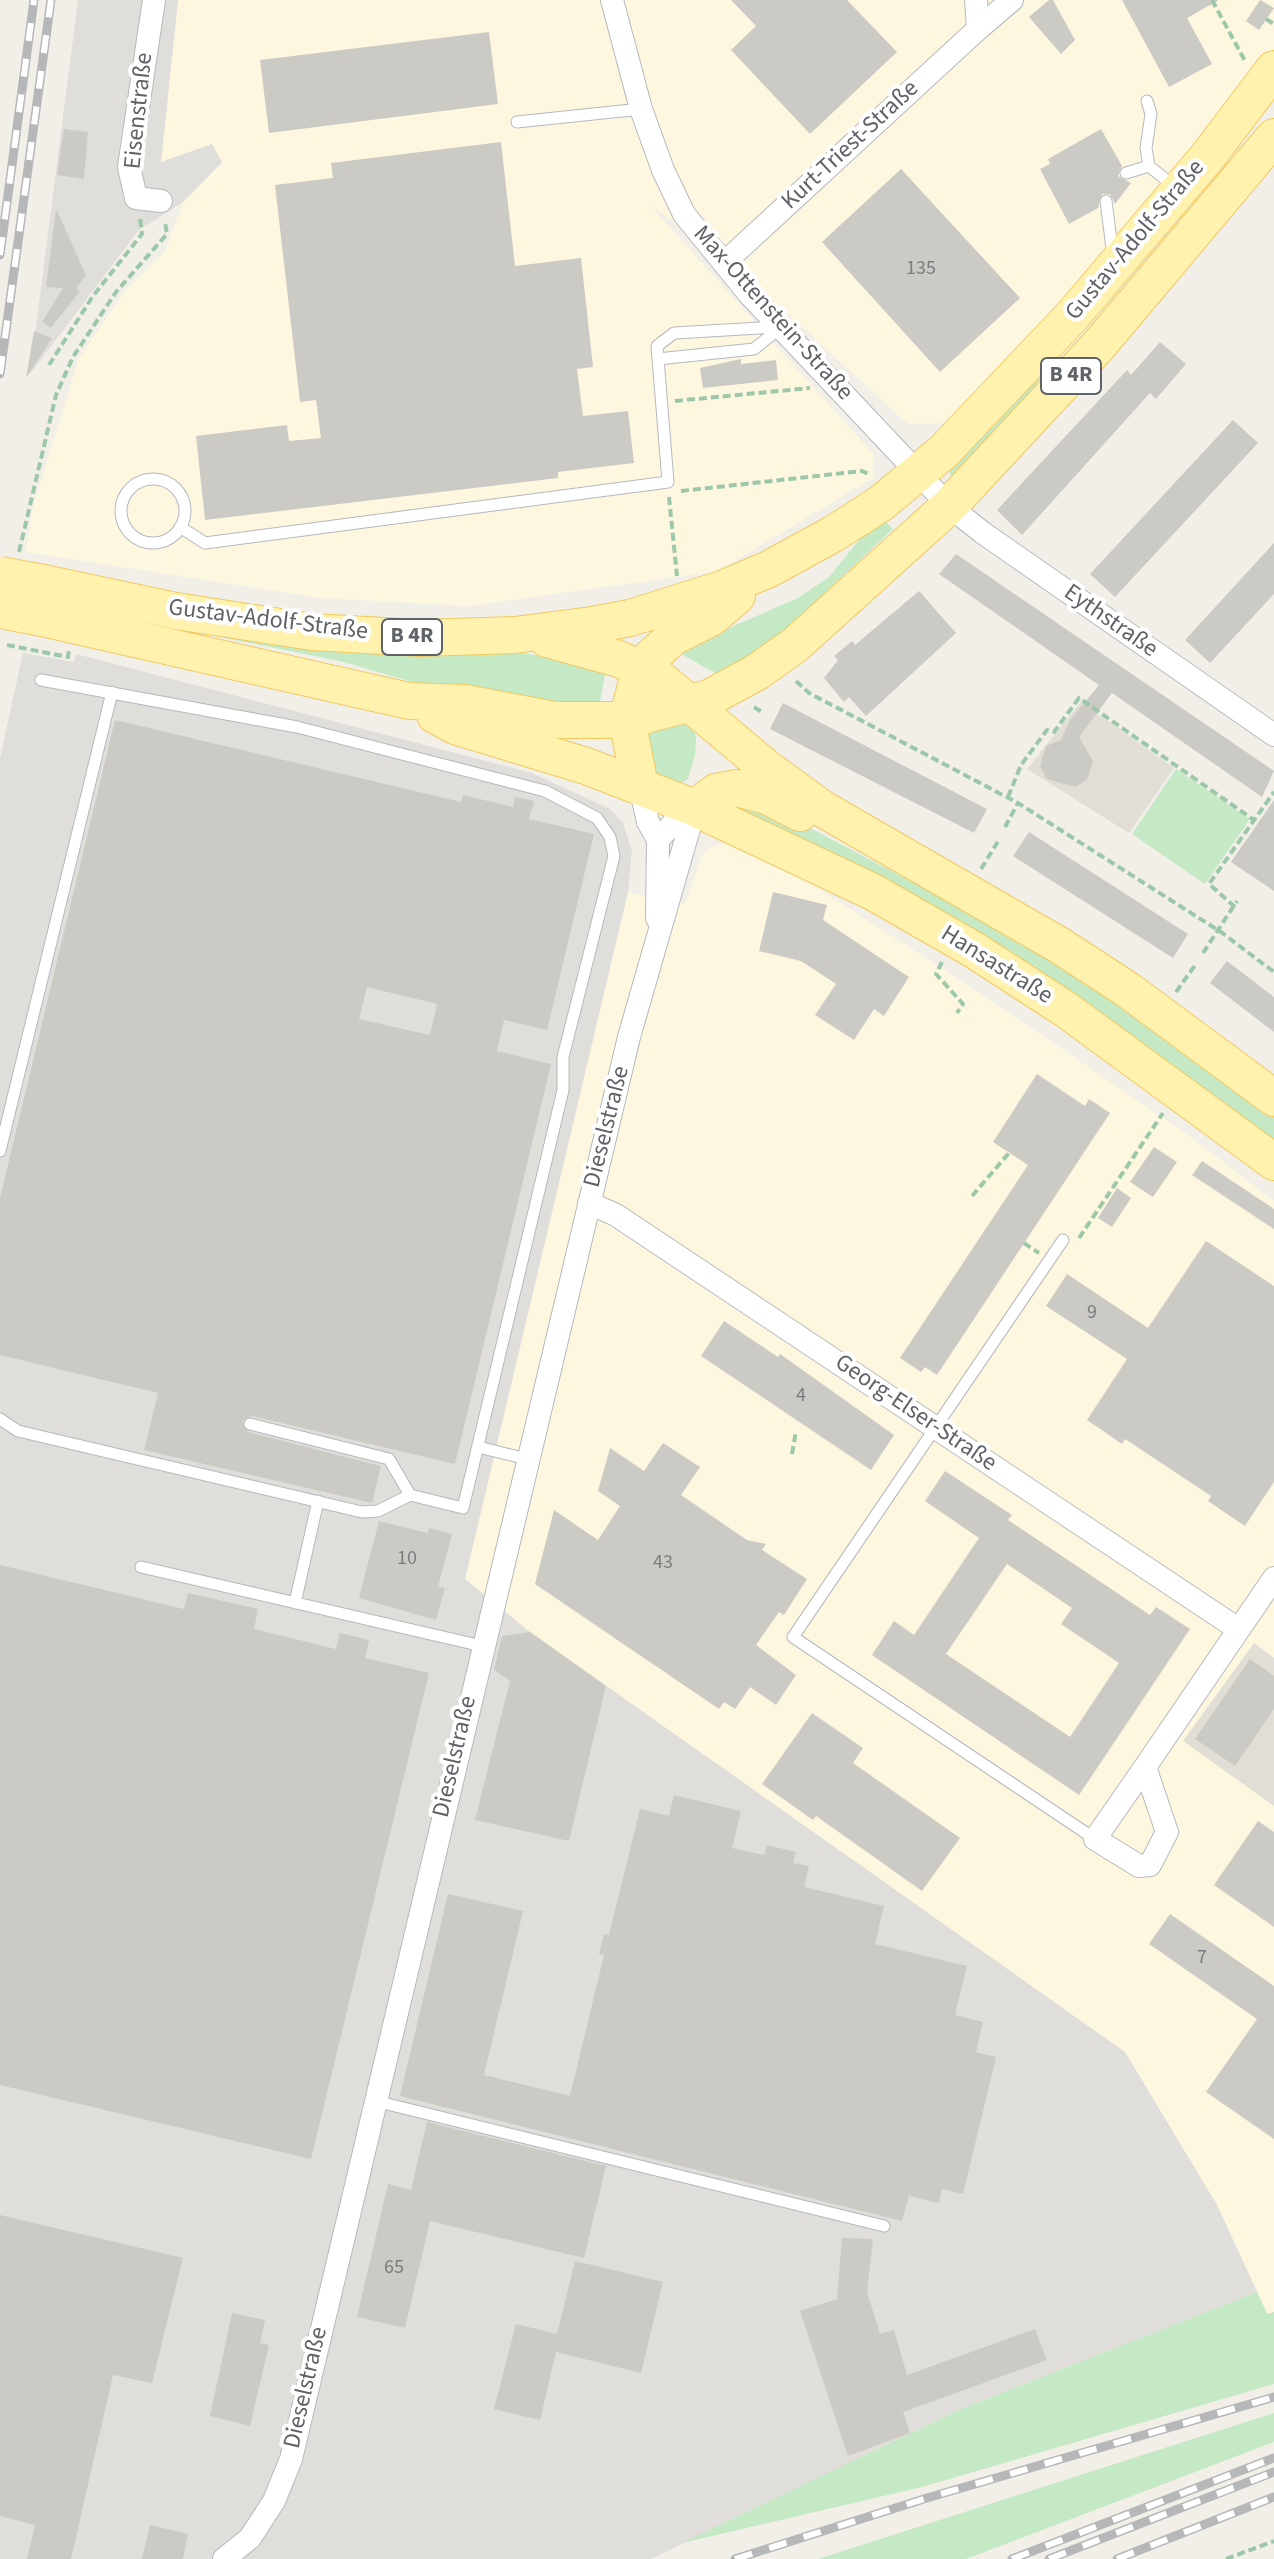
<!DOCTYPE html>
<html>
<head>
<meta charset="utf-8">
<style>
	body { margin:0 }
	canvas { display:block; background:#f1efe8 }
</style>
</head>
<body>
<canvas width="1274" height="2559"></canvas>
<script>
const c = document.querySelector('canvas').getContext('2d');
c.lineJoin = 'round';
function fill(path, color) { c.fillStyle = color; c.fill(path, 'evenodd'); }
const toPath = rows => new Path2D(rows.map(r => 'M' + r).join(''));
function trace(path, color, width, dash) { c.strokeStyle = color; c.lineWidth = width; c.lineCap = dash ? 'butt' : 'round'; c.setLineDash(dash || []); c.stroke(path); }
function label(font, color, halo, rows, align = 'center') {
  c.font = font + ' "Source Sans 3",sans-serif'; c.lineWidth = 8; c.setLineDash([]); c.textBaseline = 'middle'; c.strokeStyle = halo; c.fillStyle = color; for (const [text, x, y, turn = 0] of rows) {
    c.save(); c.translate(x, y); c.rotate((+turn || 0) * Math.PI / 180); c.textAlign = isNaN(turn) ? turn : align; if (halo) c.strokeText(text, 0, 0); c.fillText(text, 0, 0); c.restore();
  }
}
fill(toPath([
	[178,0,1274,0,1274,65,959,423,908,424,739,269,649,204,874,455,873,478,718,571,470,606,321,598,26,552,32,511,79,358,125,291,165,252,183,202,222,163,161,163],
	[728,842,761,851,987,998,1184,1132,1274,1201,1274,2312,1268,2314,1217,2205,1125,2052,530,1632,465,1579,628,892,685,904,702,856,712,846]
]), '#fef7e0');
fill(toPath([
	[78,0,178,0,161,162,212,144,222,162,183,202,138,231,30,374],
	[23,653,74,662,76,654,532,773,610,809,623,823,632,851,628,892,465,1579,530,1632,1125,2052,1217,2205,1257,2292,961,2409,651,2559,0,2559,0,759]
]), '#e0deda');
fill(toPath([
	[1081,702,1174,768,1129,833,1027,769],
	[1254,1643,1274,1658,1274,1806,1183,1741]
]), '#e1ded6');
fill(toPath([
	[1154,245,1038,382,1026,401,955,478,951,476,948,468],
	[883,519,893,529,759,654,724,678,676,651,798,598,829,577,869,528],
	[141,621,529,654,606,669,598,712,433,688,340,661],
	[690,719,696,737,695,755,688,779,676,786,654,774,642,733],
	[1176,769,1250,819,1205,884,1132,834],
	[742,796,782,813,1061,961,1274,1115,1274,1149,737,816],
	[1257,2292,1267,2314,1274,2312,1274,2384,922,2487,682,2543,961,2409],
	[1274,2413,1274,2442,966,2559,818,2559]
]), '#c5e8c5');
fill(toPath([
	[731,0,847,0,897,52,810,134,731,50,756,26],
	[1049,0,1053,0,1075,40,1061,54,1029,17],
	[1122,0,1219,0,1187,18,1212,64,1169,87],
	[1260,0,1274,8,1259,30,1246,21],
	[489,32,498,104,269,133,260,60],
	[64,129,88,132,84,179,57,175],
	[1101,129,1122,166,1118,176,1131,183,1115,204,1110,194,1102,194,1098,208,1069,224,1040,169,1050,164,1048,159],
	[501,142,515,266,581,258,593,367,577,369,583,416,628,411,634,463,558,472,558,478,205,520,196,436,287,425,289,441,321,438,316,400,300,402,275,185,333,178,331,163],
	[901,169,1020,298,940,372,822,242],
	[56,209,86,275,76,288,80,291,51,328,42,322,63,288,46,287],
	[34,331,52,338,26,378],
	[1160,342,1186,364,1156,399,1150,393,1022,535,997,510,1127,370,1131,375],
	[741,359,741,364,776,360,778,380,703,388,700,368],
	[1233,420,1258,443,1115,597,1090,574],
	[1274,543,1274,594,1210,663,1185,640],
	[956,554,1274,771,1262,797,1112,693,1079,737,1093,761,1087,780,1075,787,1047,779,1040,766,1046,746,1061,740,1070,720,1099,685,939,574],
	[919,591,956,633,866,716,849,697,844,702,824,678,838,660,834,656,852,641,855,645],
	[783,703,987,809,974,833,770,729],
	[115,720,461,802,463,795,513,807,515,797,534,801,529,819,594,834,547,1030,504,1020,497,1051,551,1064,455,1464,252,1416,242,1421,248,1432,381,1466,372,1503,144,1450,158,1393,0,1355,0,1198],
	[367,987,437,1004,430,1035,359,1019],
	[1274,800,1274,891,1231,862],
	[1029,832,1188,934,1173,958,1013,856],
	[773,892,827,905,823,920,909,977,884,1016,874,1009,854,1040,815,1015,836,984,801,961,759,951],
	[1227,961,1274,997,1274,1032,1210,983],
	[1037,1074,1085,1106,1089,1099,1110,1113,937,1375,925,1367,921,1372,900,1358,1028,1165,993,1142],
	[1154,1147,1177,1162,1153,1197,1130,1182],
	[1202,1161,1274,1209,1274,1229,1192,1175],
	[1117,1188,1131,1198,1112,1227,1098,1218],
	[1206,1241,1274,1286,1274,1482,1245,1526,1208,1501,1211,1496,1125,1439,1122,1444,1087,1420,1127,1359,1046,1306,1067,1274,1148,1328],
	[724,1321,778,1357,780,1354,894,1435,871,1470,701,1356],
	[663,1443,700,1467,681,1495,747,1540,766,1544,762,1550,807,1579,784,1615,779,1612,756,1645,796,1675,776,1705,750,1687,735,1709,724,1702,719,1709,535,1584,554,1510,598,1540,620,1506,598,1491,610,1448,644,1471],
	[945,1471,1012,1515,1008,1520,1150,1615,1156,1607,1190,1629,1079,1795,872,1655,894,1621,914,1635,979,1538,925,1501],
	[1007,1564,1072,1608,1061,1624,1119,1663,1070,1737,946,1654],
	[379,1521,428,1533,429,1528,452,1534,438,1587,445,1588,436,1620,359,1598],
	[0,1565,184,1609,188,1593,258,1609,254,1629,336,1649,340,1633,369,1640,365,1658,429,1673,311,2159,0,2085],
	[530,1632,606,1686,569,1841,475,1820,510,1681,494,1670,502,1636],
	[1250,1659,1274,1676,1274,1709,1235,1766,1195,1739],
	[812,1713,863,1748,853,1763,960,1838,922,1891,816,1816,813,1820,762,1784],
	[674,1795,741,1811,732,1848,764,1855,767,1845,796,1852,793,1863,809,1866,804,1887,884,1906,875,1944,967,1966,955,2015,983,2022,976,2052,996,2057,963,2194,942,2189,939,2203,909,2196,902,2221,400,2096,448,1894,523,1911,484,2075,570,2096,604,1955,599,1954,604,1934,609,1935,640,1809,669,1816],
	[1258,1821,1274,1832,1274,1927,1214,1885],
	[1170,1914,1274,1986,1274,2139,1206,2092,1257,2019,1149,1944],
	[427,2122,606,2166,584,2258,430,2221,405,2328,357,2317,388,2184,411,2190],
	[0,2215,183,2258,152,2383,113,2375,71,2559,27,2559,35,2525,0,2516],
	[842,2238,873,2239,867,2292,880,2334,894,2330,907,2375,1035,2329,1047,2360,903,2412,910,2433,848,2456,800,2311,837,2299],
	[575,2261,663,2282,641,2373,556,2352,540,2420,494,2409,516,2324,557,2334],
	[232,2313,265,2320,260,2343,269,2345,250,2426,210,2416],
	[150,2525,188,2534,183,2559,142,2559]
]), '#cccac5');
const lane = toPath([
	[1147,101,1151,114,1146,148,1149,166],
	[517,122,641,109],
	[1126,173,1149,166,1176,188],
	[1106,201,1113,256],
	[658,359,754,349,781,327],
	'121 511a32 32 0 1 1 64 0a32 32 0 1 1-64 0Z',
	[180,527,205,543,668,482,657,346,674,333,777,327],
	[0,1151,112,692],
	[1063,1240,793,1637,1095,1839],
	[0,1419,18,1431,362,1512,378,1511,410,1495,463,1508,563,1090,563,1057,614,856,610,837,597,818,545,791,297,727,41,680],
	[250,1424,389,1459,410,1495],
	[478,1447,527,1459],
	[141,1567,482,1646],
	[295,1603,318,1501],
	[375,2101,884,2226]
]);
const street = toPath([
	[154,0,129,167,136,198,161,201],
	[612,0,641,109,663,170,684,214,749,294,949,506,983,533,1274,735],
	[976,0,978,29,1012,0],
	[724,263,978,29],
	[640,786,648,822,658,840,657,918],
	[658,840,676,820,695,808],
	[589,1203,616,1215,1238,1629],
	[1145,1767,1095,1839,1139,1866,1150,1865,1167,1832,1145,1767,1274,1578],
	[224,2559,250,2538,274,2501,291,2459,629,1037,695,808]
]);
const primary = toPath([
	[49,584,176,611,312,632,420,638,515,635,592,625,630,618,722,589,769,569,833,534,880,504,943,452,1072,316,1208,156,1274,69],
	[42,618,409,701,465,703,554,720,627,720,709,698,757,672,795,645,949,506,1099,345,1274,137],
	[547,639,619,659,659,678,768,769,823,809,1059,945,1128,990,1274,1098],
	[435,715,455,726,586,766,695,808,873,892,974,950,1065,1009,1274,1162],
	[640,786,627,720,638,678,650,658,673,637,711,618,737,596],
	[695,808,716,792,737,788,767,796,800,813]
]);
trace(lane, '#b5b8bc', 13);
trace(street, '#b5b8bc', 24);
trace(primary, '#f2c960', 38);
trace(toPath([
	[1212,0,1245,61],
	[1266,19,1274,24],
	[49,365,93,296,142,234,140,218],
	[675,401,810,388],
	[681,491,862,471,871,475],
	[669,497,677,576],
	[19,552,56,395,73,357,116,292,167,234,165,222],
	[7,645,68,657,69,650],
	[796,681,809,693,1018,803,1221,932,1274,972],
	[754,707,762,712],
	[1008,797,1021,765,1047,730,1054,732,1079,698,1254,820],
	[1005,827,1018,803],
	[981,869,1000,838],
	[1235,907,1209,884,1274,792],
	[1203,953,1237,901],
	[942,962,936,974,963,1004,957,1013],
	[1176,992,1196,964],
	[972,1196,1009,1153],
	[1079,1238,1163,1113],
	[1024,1243,1039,1253],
	[792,1454,796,1431],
	[1226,2559,1274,2541]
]), '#9cc7a9', 4, [8, 4]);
trace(lane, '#fff', 11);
trace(street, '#fff', 22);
trace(primary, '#fff2af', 36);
const rail = toPath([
	[0,255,34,0],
	[0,374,51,0],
	[735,2559,927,2498,1274,2397],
	[1012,2559,1274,2458],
	[1049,2559,1274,2472],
	[1117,2559,1274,2497]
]);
trace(rail, '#b6b7b8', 9);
trace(rail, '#fff', 6, [18]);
const primaryBridge = toPath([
	[0,575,49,584],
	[0,610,42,618]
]);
trace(primaryBridge, '#f2c960', 38, []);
trace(primaryBridge, '#fff2af', 36);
label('20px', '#7a7d7f', null, [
	["135",921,270],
	["9",1092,1314],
	["4",801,1397],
	["10",407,1560],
	["43",663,1564],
	["7",1202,1959],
	["65",394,2269]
]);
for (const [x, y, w] of [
	[1071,376,60],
	[412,637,60]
]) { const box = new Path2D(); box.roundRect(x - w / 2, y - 18, w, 36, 6); c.fillStyle = '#fff'; c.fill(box); trace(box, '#5f6368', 2); }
label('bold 22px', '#5f6368', null, [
	["B 4R",1071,376],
	["B 4R",412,637]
]);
label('24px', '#5f6368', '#fff', [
	["Eisenstraße",140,111,-84],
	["Kurt-Triest-Straße",851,146,-43],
	["Gustav-Adolf-Straße",1136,241,-50],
	["Max-Ottenstein-Straße",772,314,48],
	["Gustav-Adolf-Straße",268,621,7],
	["Eythstraße",1110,622,35],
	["Hansastraße",996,966,32],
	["Dieselstraße",608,1127,-76],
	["Georg-Elser-Straße",915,1414,34],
	["Dieselstraße",456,1757,-77],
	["Dieselstraße",307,2388,-77]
]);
</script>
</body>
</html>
